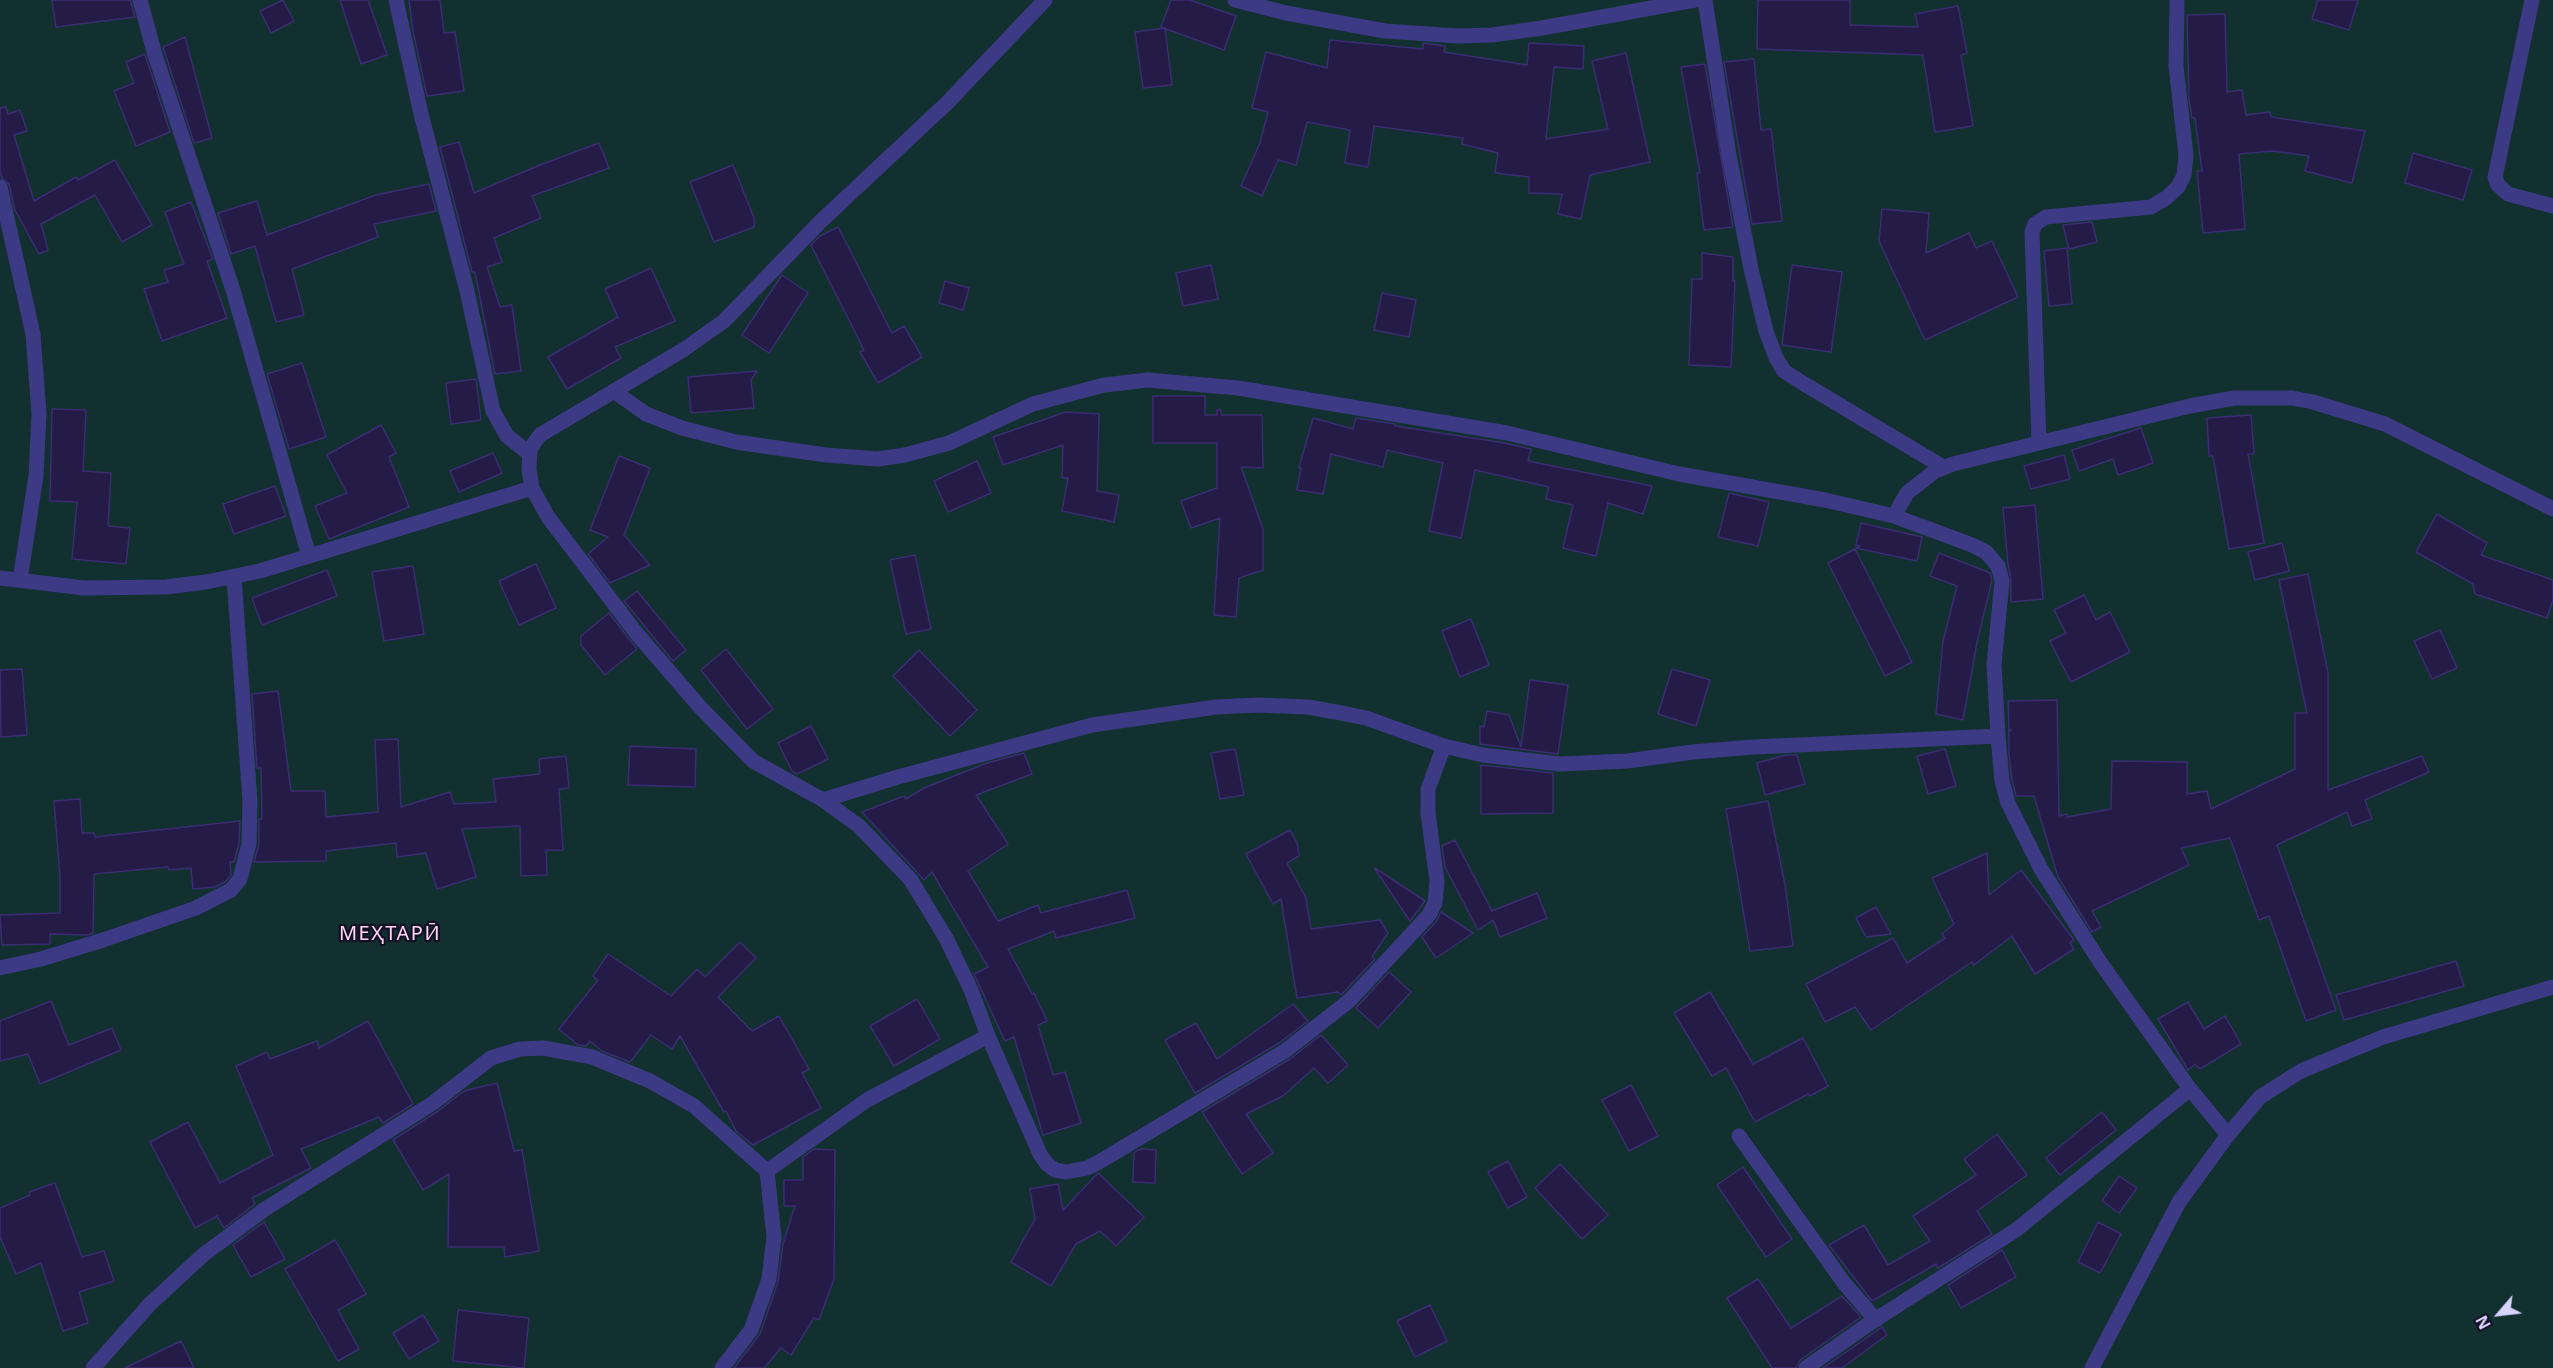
<!DOCTYPE html>
<html>
<head>
<meta charset="utf-8">
<style>
	body { margin:0 }
	#map { position:relative; width:2553px; height:1368px; overflow:hidden; background:#130f26; font-family:"Noto Sans",sans-serif }
	canvas { display:block }
	.north { position:absolute; left:2469px; top:1284px; width:60px; height:60px; -webkit-text-stroke:4px #130f26; paint-order:stroke; rotate:242deg; font-size:16px; font-weight:700; line-height:24px; text-align:center; color:#d9d4ff }
	.north::after { content:''; display:block; margin:auto; width:21px; height:27px; background:#d9d4ff; clip-path:polygon(50% 0,100% 100%,50% 72%,0 100%) }
</style>
</head>
<body>
<div id="map">
<canvas width="2553" height="1368"></canvas>
<div class="north">N</div>
</div>
<script>
const c = document.querySelector('canvas').getContext('2d');
c.lineJoin = 'round';
function fill(path, color) { c.fillStyle = color; c.fill(path, 'evenodd'); }
const toPath = rows => new Path2D(rows.map(r => 'M' + r).join(''));
function trace(path, color, width, dash) { c.strokeStyle = color; c.lineWidth = width; c.lineCap = dash ? 'butt' : 'round'; c.setLineDash(dash || []); c.stroke(path); }
function label(font, color, halo, rows, align = 'center') {
  c.font = font + ' "Noto Sans",sans-serif'; c.lineWidth = 4.5; c.setLineDash([]); c.textBaseline = 'middle'; c.strokeStyle = halo; c.fillStyle = color; for (const [text, x, y, turn = 0] of rows) {
    c.save(); c.translate(x, y); c.rotate((+turn || 0) * Math.PI / 180); c.textAlign = isNaN(turn) ? turn : align; if (halo) c.strokeText(text, 0, 0); c.fillText(text, 0, 0); c.restore();
  }
}
fill(toPath([
	[0,0,2553,0,2553,1368,0,1368]
]), '#12302f');
const building = toPath([
	[52,0,130,0,135,17,56,27,52,0],
	[283,0,294,21,271,33,260,11,283,0],
	[340,0,368,0,387,55,361,64,340,0],
	[409,0,440,0,444,33,455,32,464,91,427,96,413,31,409,0],
	[1171,0,1190,0,1236,16,1224,50,1161,27,1171,0],
	[1758,0,1850,0,1850,25,1918,27,1915,14,1958,6,1967,53,1961,55,1973,126,1935,132,1923,55,1757,49,1758,0],
	[2318,0,2358,0,2349,30,2312,19,2318,0],
	[2225,14,2227,92,2242,90,2246,115,2270,112,2271,117,2365,131,2352,183,2305,171,2309,156,2273,151,2239,154,2245,229,2203,233,2197,171,2202,171,2195,118,2192,118,2189,99,2187,15,2225,14],
	[1165,28,1172,85,1143,88,1135,32,1165,28],
	[185,37,212,138,194,143,163,47,185,37],
	[1330,40,1423,49,1423,43,1431,44,1445,46,1444,52,1527,65,1529,43,1584,46,1583,69,1554,67,1546,139,1608,129,1592,61,1626,53,1650,162,1590,175,1581,219,1558,214,1562,194,1529,193,1529,177,1495,173,1498,153,1462,144,1463,138,1374,126,1368,167,1345,163,1350,130,1307,122,1296,165,1278,160,1262,196,1241,186,1260,143,1268,112,1252,108,1266,52,1327,68,1330,40],
	[145,54,170,132,136,146,114,91,134,83,126,62,145,54],
	[1754,59,1761,130,1771,129,1782,221,1752,224,1724,62,1754,59],
	[1705,64,1733,227,1704,230,1697,173,1700,173,1681,67,1705,64],
	[6,107,8,114,20,110,27,131,14,135,34,201,76,177,78,180,115,160,152,225,122,242,95,195,41,224,48,250,39,254,15,210,9,184,2,178,0,171,0,108,6,107],
	[459,142,474,193,540,165,599,143,609,168,532,196,541,218,494,238,502,262,487,267,500,307,512,305,521,371,495,374,475,272,472,272,440,147,459,142],
	[2413,153,2472,170,2463,200,2405,183,2413,153],
	[733,165,754,218,754,227,714,242,690,182,733,165],
	[429,184,436,211,374,224,378,237,292,269,304,315,276,322,255,246,231,254,218,213,257,201,267,235,376,195,429,184],
	[191,202,213,259,207,261,227,318,162,341,144,289,168,282,164,270,184,264,165,212,191,202],
	[1882,209,1929,213,1926,253,1969,233,1976,248,1992,241,2018,297,1925,340,1879,241,1882,209],
	[2092,222,2097,242,2069,249,2063,225,2092,222],
	[838,227,892,333,904,326,922,357,878,383,860,352,864,350,811,245,820,236,838,227],
	[2067,248,2072,304,2049,306,2044,251,2067,248],
	[1702,253,1733,257,1733,281,1735,281,1731,367,1689,365,1692,279,1702,279,1702,253],
	[1211,265,1218,299,1183,306,1176,273,1211,265],
	[1792,265,1842,272,1831,352,1782,345,1792,265],
	[651,268,675,321,615,347,621,358,567,389,548,357,618,317,605,289,651,268],
	[782,275,808,293,769,353,742,335,782,275],
	[945,281,969,288,963,310,939,303,945,281],
	[1382,293,1416,300,1409,337,1374,330,1382,293],
	[302,363,326,437,289,449,267,374,302,363],
	[757,371,751,380,754,408,691,413,688,377,757,371],
	[476,379,481,420,451,424,446,383,476,379],
	[1153,396,1205,396,1205,415,1217,415,1217,410,1220,409,1222,415,1262,415,1263,468,1241,467,1263,529,1263,570,1239,578,1236,617,1214,615,1220,518,1191,528,1181,501,1217,488,1217,443,1153,443,1153,396],
	[52,409,86,410,83,471,111,473,108,526,130,528,126,564,72,559,77,502,50,501,52,409],
	[1066,412,1099,414,1097,491,1119,495,1114,522,1062,511,1068,478,1062,478,1063,445,1003,465,993,437,1066,412],
	[2251,415,2254,454,2248,454,2264,543,2229,549,2213,456,2209,456,2207,418,2251,415],
	[1313,418,1353,429,1356,418,1395,424,1395,426,1505,443,1531,449,1528,461,1652,486,1643,514,1608,503,1596,556,1563,548,1573,505,1546,499,1549,487,1475,470,1461,538,1429,531,1443,463,1387,450,1383,467,1331,454,1323,494,1297,490,1301,468,1299,468,1313,418],
	[381,425,396,453,389,457,409,507,329,539,315,506,347,493,327,455,381,425],
	[2141,428,2153,463,2118,475,2113,459,2079,471,2072,450,2141,428],
	[493,453,502,473,459,492,450,471,493,453],
	[2064,455,2070,479,2031,489,2024,466,2064,455],
	[619,456,650,468,624,535,650,565,610,583,588,554,608,537,590,530,619,456],
	[977,461,991,493,948,512,934,481,977,461],
	[275,486,286,516,234,534,223,504,275,486],
	[1729,493,1769,502,1758,546,1718,537,1729,493],
	[2035,505,2043,599,2011,602,2011,579,2008,564,2003,508,2035,505],
	[2437,514,2487,543,2481,555,2553,580,2553,600,2547,618,2475,594,2473,584,2416,552,2437,514],
	[1861,523,1922,537,1917,561,1856,548,1860,546,1856,545,1861,523],
	[2282,543,2289,571,2255,580,2248,552,2282,543],
	[1855,549,1912,662,1885,676,1828,563,1855,549],
	[1939,553,1990,573,1992,580,1977,642,1963,720,1936,714,1943,641,1957,586,1930,576,1939,553],
	[915,555,931,629,906,634,890,560,915,555],
	[536,564,556,608,519,625,499,581,536,564],
	[413,566,424,634,384,641,372,572,413,566],
	[327,570,337,596,262,625,252,598,327,570],
	[2308,574,2328,673,2328,790,2422,756,2429,772,2365,800,2372,819,2352,826,2347,812,2277,845,2336,1010,2306,1021,2269,916,2259,920,2230,838,2181,848,2189,865,2092,911,2101,927,2092,932,2058,877,2034,796,2016,796,2012,779,2009,754,2009,731,2011,730,2009,730,2008,701,2057,700,2059,816,2067,814,2067,817,2111,809,2112,761,2187,762,2187,794,2207,791,2211,809,2295,769,2295,713,2307,713,2279,580,2308,574],
	[637,591,686,650,673,661,624,601,637,591],
	[2084,595,2096,620,2110,612,2130,652,2071,682,2050,641,2066,633,2054,610,2084,595],
	[609,613,637,649,605,675,581,645,581,636,609,613],
	[1471,619,1489,665,1460,677,1442,631,1471,619],
	[2440,630,2457,668,2432,679,2414,641,2440,630],
	[726,649,773,709,747,729,701,670,726,649],
	[919,650,977,710,950,736,893,676,919,650],
	[22,669,27,735,1,737,0,670,22,669],
	[1672,669,1710,680,1696,726,1658,714,1672,669],
	[1530,680,1568,685,1558,754,1480,744,1480,726,1484,727,1487,711,1509,715,1521,747,1530,680],
	[278,691,291,791,325,791,326,817,378,812,375,740,398,739,401,807,450,792,454,804,496,802,493,779,540,774,539,759,566,756,569,788,559,789,563,850,546,850,547,875,521,876,520,826,462,829,476,877,437,889,426,853,397,857,396,843,326,851,326,861,254,862,259,844,259,819,262,819,261,768,257,768,252,694,278,691],
	[811,726,828,759,797,774,792,771,778,743,811,726],
	[630,746,696,749,695,787,628,785,630,746],
	[1235,749,1244,795,1220,799,1211,753,1235,749],
	[1945,749,1956,786,1928,794,1917,756,1945,749],
	[1024,753,1032,774,976,795,1008,844,968,871,998,921,1038,905,1041,913,1127,890,1135,918,1056,938,1054,931,1008,949,1032,994,1034,993,1047,1021,1038,1025,1053,1075,1065,1072,1081,1123,1043,1135,1014,1037,1005,1041,974,974,988,967,932,872,924,880,862,812,904,796,906,799,924,788,987,763,1024,753],
	[1786,755,1797,755,1805,784,1765,795,1757,763,1786,755],
	[1481,765,1553,773,1553,813,1481,814,1481,765],
	[80,799,82,833,94,833,95,837,240,821,239,843,234,862,230,862,231,875,225,882,215,887,193,889,191,868,169,870,168,867,94,874,93,933,87,935,50,934,50,944,2,945,0,915,60,913,60,877,54,801,80,799],
	[1768,801,1785,885,1793,946,1750,951,1726,809,1768,801],
	[1290,830,1297,843,1299,856,1287,863,1306,898,1311,929,1380,920,1388,933,1372,957,1375,959,1341,995,1338,992,1297,998,1281,899,1273,904,1246,854,1290,830],
	[1455,840,1492,911,1537,893,1547,918,1500,937,1493,920,1478,930,1445,867,1442,846,1455,840],
	[1987,853,1989,895,2021,870,2074,940,2070,943,2074,949,2035,974,2012,936,1974,965,1972,962,1871,1030,1855,1007,1825,1022,1806,984,1893,938,1907,963,1945,938,1942,934,1954,924,1932,878,1987,853],
	[1375,868,1425,901,1410,921,1375,869,1375,868],
	[1876,907,1891,934,1866,937,1856,918,1876,907],
	[1441,912,1473,933,1436,958,1422,937,1436,922,1441,912],
	[740,942,756,958,718,997,752,1031,779,1016,809,1069,802,1073,821,1108,753,1145,736,1131,726,1111,724,1112,680,1036,672,1049,651,1035,630,1062,602,1051,590,1041,586,1046,578,1045,559,1029,598,980,593,976,608,954,671,996,697,969,705,977,740,942],
	[2456,961,2464,986,2344,1020,2336,995,2456,961],
	[1389,972,1411,992,1378,1028,1356,1008,1389,972],
	[1710,992,1753,1064,1803,1038,1828,1086,1810,1096,1808,1094,1755,1122,1726,1068,1712,1076,1674,1013,1710,992],
	[917,999,940,1039,894,1066,870,1026,917,999],
	[51,1001,69,1045,112,1028,121,1050,40,1084,28,1054,0,1061,0,1021,51,1001],
	[2188,1002,2204,1029,2225,1016,2241,1044,2200,1069,2195,1064,2188,1070,2158,1019,2188,1002],
	[1293,1004,1308,1021,1279,1043,1195,1093,1165,1040,1196,1023,1217,1059,1293,1004],
	[368,1021,413,1104,383,1123,379,1117,301,1149,311,1168,252,1198,255,1204,224,1228,217,1216,195,1228,150,1142,188,1122,220,1183,273,1155,236,1066,267,1052,270,1059,317,1041,319,1048,368,1021],
	[1321,1035,1348,1065,1328,1083,1314,1068,1283,1096,1246,1114,1273,1153,1242,1174,1202,1112,1290,1059,1321,1035],
	[497,1083,514,1151,522,1150,539,1251,505,1257,504,1247,448,1247,449,1174,423,1190,393,1140,438,1111,464,1091,497,1083],
	[1631,1085,1658,1136,1629,1151,1602,1100,1631,1085],
	[2102,1112,2116,1130,2060,1175,2046,1158,2102,1112],
	[1997,1134,2027,1175,1977,1211,1992,1234,1938,1268,1936,1264,1872,1301,1829,1245,1864,1225,1888,1265,1930,1241,1913,1216,1976,1175,1964,1159,1997,1134],
	[814,1149,835,1150,834,1279,819,1320,814,1318,791,1355,781,1348,764,1368,734,1368,760,1334,778,1282,783,1244,795,1206,784,1206,784,1180,803,1180,803,1157,814,1149],
	[1140,1149,1156,1150,1155,1183,1133,1182,1134,1153,1140,1149],
	[1508,1161,1527,1197,1508,1208,1488,1172,1508,1161],
	[1560,1164,1608,1215,1582,1239,1535,1188,1560,1164],
	[1743,1167,1792,1239,1766,1257,1717,1185,1743,1167],
	[1098,1173,1144,1217,1116,1246,1100,1231,1076,1244,1051,1286,1011,1262,1035,1219,1030,1189,1058,1184,1063,1210,1098,1173],
	[2119,1176,2137,1188,2119,1213,2102,1201,2119,1176],
	[55,1183,82,1257,104,1251,114,1281,79,1292,88,1323,63,1331,41,1263,16,1274,0,1237,0,1208,30,1195,29,1192,55,1183],
	[264,1222,285,1259,251,1277,233,1245,264,1222],
	[2098,1222,2121,1234,2100,1273,2078,1262,2098,1222],
	[335,1240,366,1294,338,1310,359,1349,338,1361,285,1269,335,1240],
	[2002,1250,2016,1277,1961,1308,1948,1285,2002,1250],
	[1758,1279,1791,1328,1842,1296,1861,1317,1800,1360,1796,1368,1772,1368,1727,1298,1758,1279],
	[1430,1305,1447,1341,1415,1357,1397,1321,1430,1305],
	[458,1310,529,1318,524,1368,453,1361,458,1310],
	[423,1315,439,1341,409,1359,393,1333,423,1315],
	[1882,1327,1887,1335,1842,1368,1823,1368,1882,1327],
	[181,1341,194,1368,125,1368,181,1341]
]);
fill(building, '#241b47');
trace(building, '#3b2d73', 1.5);
trace(toPath([
	[140,0,155,55,233,290,309,556],
	[396,0,421,114,467,291,493,411,507,436,530,454],
	[1045,0,947,103,820,222,724,321,683,350,540,435,530,449,529,469,532,488,548,517,637,634,700,707,753,761,823,800,859,826,911,880,946,938,971,990,988,1036,1040,1154,1047,1164,1055,1170,1066,1172,1087,1168,1099,1162,1285,1051,1349,1001,1429,915,1435,903,1437,881,1428,813,1428,789,1444,746,1483,755,1560,764,1627,761,1693,752,1753,747,1998,736,2002,781,2008,803,2041,869,2100,962,2190,1089,2228,1135],
	[1235,0,1286,13,1385,31,1458,36,1492,35,1542,28,1695,0],
	[1705,0,1729,155,1751,269,1766,331,1776,358,1784,371,1801,382,1943,467],
	[2532,0,2495,177,2498,185,2508,194,2553,206],
	[0,187,33,334,39,414,36,476,20,580],
	[615,392,646,414,682,428,736,442,826,455,878,459,905,455,949,443,1033,404,1104,385,1148,380,1238,388,1507,433,1679,474,1825,500,1894,516,1972,545,1986,552,1998,566,2002,581,1994,664,1998,736],
	[2039,443,2190,406,2234,398,2292,398,2313,402,2385,424,2553,509],
	[1894,516,1907,493,1935,471,1953,464,2039,443,2032,232,2035,224,2046,217,2151,207,2166,198,2178,187,2184,175,2186,155,2176,66,2177,0],
	[0,578,84,588,166,587,206,582,260,571,532,488],
	[823,800,898,777,1092,725,1216,707,1258,705,1308,707,1336,712,1366,718,1444,746],
	[0,968,41,959,103,940,196,908,231,890,240,879,249,844,250,801,234,577],
	[767,1171,867,1100,988,1036],
	[93,1368,150,1304,203,1255,265,1209,433,1103,491,1058,520,1049,543,1048,592,1057,650,1081,694,1106,767,1171,774,1237,769,1279,751,1330,722,1368],
	[1806,1368,1870,1323,2016,1230,2190,1089]
]), '#3d3a85', 15);
trace(toPath([
	[1739,1136,1844,1283,1876,1320],
	[2092,1368,2179,1202,2228,1135,2260,1097,2301,1071,2383,1037,2553,987]
]), '#3d3a85', 15);
c.letterSpacing = '1.5px';
label('20px', '#ffd6f0', '#130f26', [
	["МЕҲТАРӢ",390,934]
]);
c.letterSpacing = '0px';
</script>
</body>
</html>
